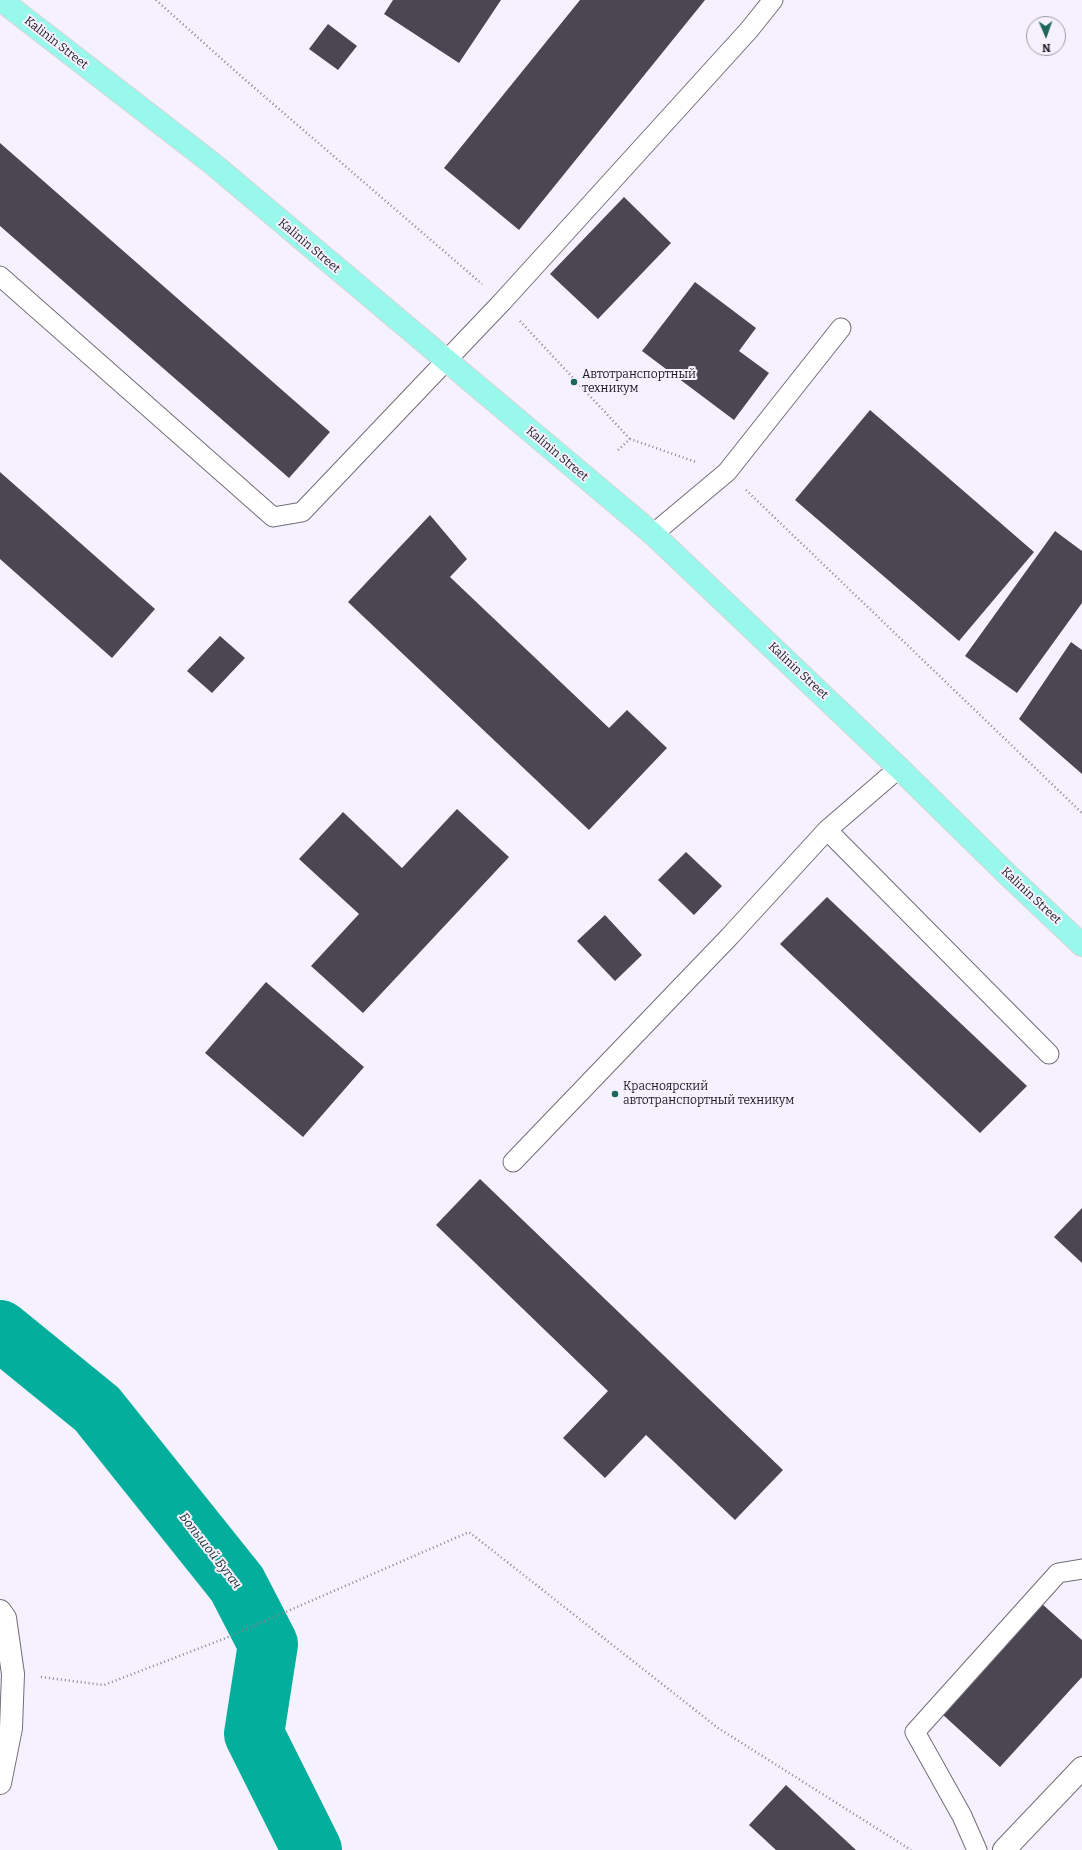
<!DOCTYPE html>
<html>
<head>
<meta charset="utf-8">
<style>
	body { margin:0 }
	#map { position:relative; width:1082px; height:1850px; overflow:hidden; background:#f6f1fe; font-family:Bitter,serif }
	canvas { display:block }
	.north { position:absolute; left:1026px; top:16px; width:40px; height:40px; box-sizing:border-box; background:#f6f1fe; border:1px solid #9f9ba5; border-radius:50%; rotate:178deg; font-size:11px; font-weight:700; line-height:16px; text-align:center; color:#1d1b20 }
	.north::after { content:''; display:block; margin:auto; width:14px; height:18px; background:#1d665c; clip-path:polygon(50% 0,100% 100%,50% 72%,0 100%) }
</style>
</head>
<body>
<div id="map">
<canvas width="1082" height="1850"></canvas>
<div class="north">N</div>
</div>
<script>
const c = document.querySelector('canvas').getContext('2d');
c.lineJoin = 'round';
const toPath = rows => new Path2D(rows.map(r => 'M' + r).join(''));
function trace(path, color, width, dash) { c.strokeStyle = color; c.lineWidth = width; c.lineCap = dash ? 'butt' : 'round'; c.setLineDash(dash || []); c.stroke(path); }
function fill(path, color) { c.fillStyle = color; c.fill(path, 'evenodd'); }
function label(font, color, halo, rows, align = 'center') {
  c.font = font + ' Bitter,serif'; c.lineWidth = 4; c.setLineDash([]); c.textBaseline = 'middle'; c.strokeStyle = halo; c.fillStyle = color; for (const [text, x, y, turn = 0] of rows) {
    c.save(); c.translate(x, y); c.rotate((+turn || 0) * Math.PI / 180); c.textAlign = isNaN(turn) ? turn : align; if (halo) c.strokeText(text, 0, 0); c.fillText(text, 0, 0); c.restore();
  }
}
trace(toPath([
	[0,1330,97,1409,237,1584,268,1644,254,1734,312,1850]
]), '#03ae9d', 60);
fill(toPath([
	[393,0,501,0,459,63,384,14],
	[580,0,705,0,519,230,444,168],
	[328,24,357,46,338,70,309,49],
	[0,143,330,432,289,478,0,226],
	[624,197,671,243,598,319,550,274],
	[695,282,756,328,739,351,769,373,734,420,642,351],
	[870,410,1034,552,959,641,795,500],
	[0,472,155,609,112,658,0,559],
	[430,515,467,559,450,577,609,728,627,710,667,748,589,830,348,602],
	[1055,531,1082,551,1082,603,1017,693,965,656],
	[220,636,245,658,212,693,187,671],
	[1071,642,1082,650,1082,774,1019,719],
	[457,809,509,857,363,1013,311,966,359,914,299,859,343,812,402,868],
	[686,852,722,886,694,915,658,880],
	[827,897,1027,1086,980,1133,780,944],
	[605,915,642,955,615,981,577,941],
	[266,982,364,1067,303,1137,205,1053],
	[480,1179,783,1470,735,1520,646,1435,605,1478,563,1438,608,1391,436,1225],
	[1082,1208,1082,1263,1054,1237],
	[1041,1603,1082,1640,1082,1677,1000,1767,941,1713],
	[786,1785,856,1850,776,1850,749,1825]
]), '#4b4752');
const service = toPath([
	[0,276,273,517,302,512,502,302,749,30,773,0],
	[653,534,727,472,841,328],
	[827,830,1049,1054],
	[513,1162,730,936,827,830,899,768],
	[977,1850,962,1816,915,1732,1058,1573,1082,1569]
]);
const minor = toPath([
	[0,1611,5,1618,13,1674,11,1728,0,1783],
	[1004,1850,1082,1768]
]);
const primary = toPath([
	[1,0,213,164,653,534,899,768,1008,875,1082,945]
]);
trace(service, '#726d78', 21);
trace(minor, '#726d78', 24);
trace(primary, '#d6d6d7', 24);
trace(toPath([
	[156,0,243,78,482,284],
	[520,321,630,439],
	[618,450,630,439,696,462],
	[746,490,1082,813],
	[41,1677,104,1685,226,1638,469,1532,718,1728,911,1850]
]), '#8a868f', 2.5, [1, 3]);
trace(service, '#fff', 19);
trace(minor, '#fff', 22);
trace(primary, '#98f8eb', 22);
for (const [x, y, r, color] of [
	[574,382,4,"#1d665c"],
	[615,1094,4,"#1d665c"]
]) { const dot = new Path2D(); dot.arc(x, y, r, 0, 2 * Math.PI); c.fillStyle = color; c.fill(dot); trace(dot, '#f6f1fe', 1.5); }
label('12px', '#1d1b20', '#f6f1fe', [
	["Kalinin Street",56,43,38],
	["Kalinin Street",309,246,40],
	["Kalinin Street",557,454,40],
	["Kalinin Street",798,671,43],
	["Kalinin Street",1031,896,43]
]);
label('12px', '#1d1b20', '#f6f1fe', [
	["Автотранспортный",582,375],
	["техникум",582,389],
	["Красноярский",623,1087],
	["автотранспортный техникум",623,1101]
], 'left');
label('italic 13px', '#223935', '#f6f1fe', [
	["Большой Бугач",210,1551,52]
]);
</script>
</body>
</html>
